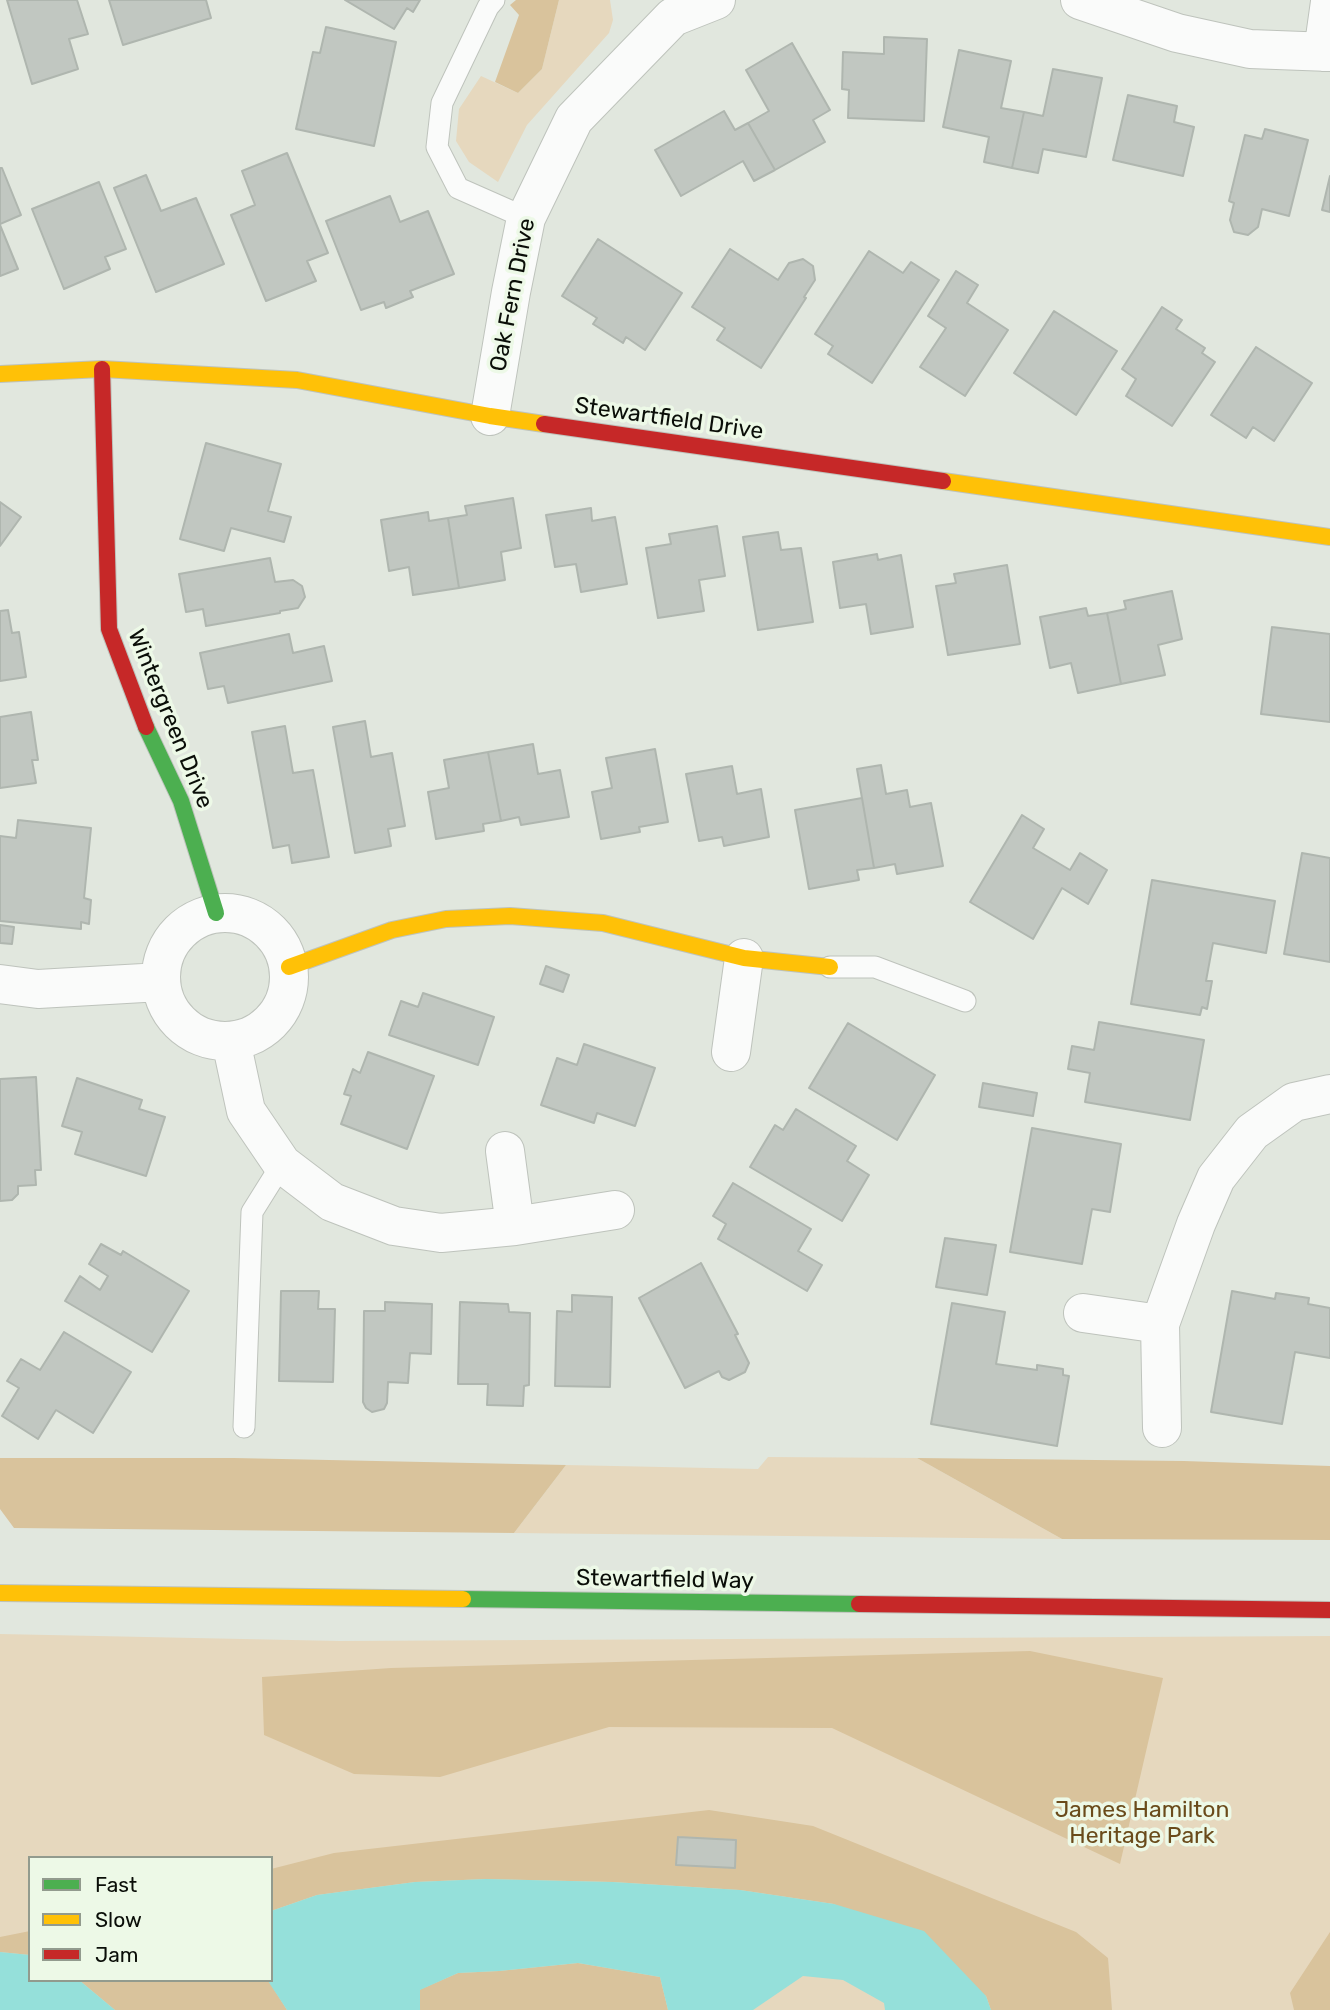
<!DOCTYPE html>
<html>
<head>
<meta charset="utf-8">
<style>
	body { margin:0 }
	#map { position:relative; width:1330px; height:2010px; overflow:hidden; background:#e1e7de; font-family:Rubik,sans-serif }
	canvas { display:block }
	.legend { position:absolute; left:28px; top:1856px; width:245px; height:126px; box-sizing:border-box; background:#edf9e7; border:2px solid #929b8e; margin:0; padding:9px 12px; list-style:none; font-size:21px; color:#0a0e08 }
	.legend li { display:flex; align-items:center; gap:14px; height:35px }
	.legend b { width:35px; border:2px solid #929b8e }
</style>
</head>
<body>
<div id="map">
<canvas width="1330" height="2010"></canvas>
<ul class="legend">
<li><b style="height:9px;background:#4caf50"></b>Fast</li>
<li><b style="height:9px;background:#ffc107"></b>Slow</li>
<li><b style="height:9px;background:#c62828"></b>Jam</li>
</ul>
</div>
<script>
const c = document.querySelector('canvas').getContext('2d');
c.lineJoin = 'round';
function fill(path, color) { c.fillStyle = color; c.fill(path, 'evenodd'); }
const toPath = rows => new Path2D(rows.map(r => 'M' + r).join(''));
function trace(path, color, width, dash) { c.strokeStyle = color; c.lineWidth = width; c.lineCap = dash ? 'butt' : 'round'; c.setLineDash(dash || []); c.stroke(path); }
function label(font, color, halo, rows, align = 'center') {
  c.font = font + ' Rubik,sans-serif'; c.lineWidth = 7; c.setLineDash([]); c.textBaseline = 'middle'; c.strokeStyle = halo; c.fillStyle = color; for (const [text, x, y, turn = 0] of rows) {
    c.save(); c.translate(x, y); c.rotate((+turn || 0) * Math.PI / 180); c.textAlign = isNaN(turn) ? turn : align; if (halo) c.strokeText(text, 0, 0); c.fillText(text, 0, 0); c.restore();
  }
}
fill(toPath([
	[559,0,610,0,613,20,609,33,527,125,498,182,469,162,456,141,459,109,481,76,518,93,542,69],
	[768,1457,917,1458,1062,1539,514,1533,566,1465,758,1469],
	[0,1634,340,1641,1330,1636,1330,2010,0,2010],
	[30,1858,271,1858,271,1980,30,1980]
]), '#e6d8be');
fill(toPath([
	[516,0,559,0,542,69,518,93,495,82,519,15,510,5],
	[0,1458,234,1458,566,1465,514,1533,14,1528,0,1509],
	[917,1458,1184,1461,1330,1466,1330,1540,1062,1539],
	[1030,1651,1163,1678,1120,1864,832,1728,609,1727,440,1777,354,1774,264,1735,262,1677,391,1668],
	[709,1810,813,1826,1076,1932,1108,1958,1112,2010,991,2010,986,1996,834,1904,740,1890,613,1882,486,1879,415,1882,317,1895,271,1911,271,1869,334,1853],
	[30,1931,30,1955,0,1952,0,1937],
	[1330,1932,1330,2010,1294,2010,1290,1993],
	[578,1963,660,1977,668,2010,420,2010,419,1990,458,1973,499,1971],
	[79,1980,268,1980,287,2010,115,2010]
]), '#d9c39c');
fill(toPath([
	[486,1879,613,1882,740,1890,834,1904,924,1931,986,1996,991,2010,885,2010,884,2003,843,1980,803,1976,753,2010,668,2010,660,1977,578,1963,499,1971,458,1973,420,1990,420,2010,287,2010,268,1981,271,1980,271,1911,317,1895,415,1882],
	[0,1952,30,1955,30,1980,79,1980,115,2010,0,2010]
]), '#95e0da');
const building = toPath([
	[7,0,77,0,88,34,69,39,78,69,32,84,7,0],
	[109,0,206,0,211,18,123,45,109,0],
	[345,0,420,0,413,12,407,8,394,29,345,0],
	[326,27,396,42,374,146,296,129,313,52,320,53,326,27],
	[884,37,927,39,924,121,848,118,849,90,842,89,843,52,884,54,884,37],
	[792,43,830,110,813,120,825,142,775,170,748,123,769,111,746,70,792,43],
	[959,50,1011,61,1001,108,1024,112,1012,168,984,162,989,137,943,127,959,50],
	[1053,69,1102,78,1086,157,1043,149,1038,173,1012,168,1024,112,1043,116,1053,69],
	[1128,95,1177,106,1174,122,1194,127,1183,176,1113,160,1128,95],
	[724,111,735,130,748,123,775,170,754,181,743,161,681,196,655,150,724,111],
	[1265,129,1308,140,1289,216,1262,209,1258,227,1248,235,1234,232,1230,220,1234,203,1229,201,1245,135,1262,139,1265,129],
	[287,153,328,253,307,261,316,281,266,301,231,215,255,205,242,171,287,153],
	[0,168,2,168,21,215,0,224,0,168],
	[146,175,161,211,196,198,224,264,156,292,114,188,146,175],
	[1330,176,1330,212,1322,210,1330,176],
	[99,182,126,249,105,257,110,269,64,289,32,209,99,182],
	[390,196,400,222,428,211,454,274,410,291,413,297,386,308,384,302,361,310,326,221,390,196],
	[0,225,18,269,0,276,0,225],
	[598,239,682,293,645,350,626,337,623,343,593,324,597,318,562,296,598,239],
	[730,249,778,280,789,263,803,259,813,266,815,280,804,297,806,298,761,368,717,340,725,328,692,307,730,249],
	[869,251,903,273,911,262,939,280,872,383,828,354,833,346,815,334,869,251],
	[956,271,978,285,967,303,1008,330,965,396,920,367,946,328,928,316,956,271],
	[1162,307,1182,320,1176,329,1205,348,1202,353,1215,362,1172,426,1126,396,1136,379,1122,369,1162,307],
	[1054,311,1117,351,1076,415,1014,373,1054,311],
	[1256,347,1312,383,1274,441,1253,427,1246,438,1211,415,1256,347],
	[206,443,281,464,268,511,291,517,284,542,231,528,224,551,180,539,206,443],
	[513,498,521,548,501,552,505,580,459,588,448,518,467,515,465,506,513,498],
	[0,502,21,517,0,546,0,502],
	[591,508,592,521,615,517,627,584,581,592,576,564,555,567,546,515,591,508],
	[428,512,429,521,448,518,459,588,413,595,409,567,389,571,381,520,428,512],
	[717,526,725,576,699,580,704,611,658,618,646,548,671,544,669,534,717,526],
	[778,532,781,550,801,548,813,622,758,630,743,537,778,532],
	[877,554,878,560,901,555,913,627,871,634,866,604,840,608,833,562,877,554],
	[270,558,275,582,293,580,302,586,305,597,298,608,280,611,280,613,206,626,203,609,186,612,179,574,270,558],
	[1007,565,1020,644,948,655,936,586,956,583,954,574,1007,565],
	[1172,591,1182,639,1158,645,1165,675,1121,684,1107,613,1126,609,1124,601,1172,591],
	[1086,608,1088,616,1107,613,1121,684,1078,693,1071,663,1050,668,1040,617,1086,608],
	[8,610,12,633,19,632,26,677,0,681,0,611,8,610],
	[1272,627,1330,634,1330,722,1261,714,1272,627],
	[289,634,293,653,324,646,332,681,228,703,224,686,208,689,200,653,289,634],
	[31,712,38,760,32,760,36,783,0,788,0,717,31,712],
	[365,721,371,757,392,753,405,826,388,829,391,846,355,853,333,727,365,721],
	[285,726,293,773,313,770,329,857,292,863,289,845,273,848,252,732,285,726],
	[533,744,538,774,560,770,569,817,521,825,519,817,501,821,488,752,533,744],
	[655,749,668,822,639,827,640,832,601,839,592,792,612,788,606,758,655,749],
	[488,752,501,821,483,824,484,831,436,839,428,792,449,788,444,760,488,752],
	[881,765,886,794,907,790,910,807,931,803,943,866,897,874,895,864,874,868,857,769,881,765],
	[732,766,737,794,761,789,769,837,724,846,722,837,699,841,686,774,732,766],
	[862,798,874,868,857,870,859,880,809,889,795,810,862,798],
	[1022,815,1044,829,1033,848,1070,870,1080,853,1107,870,1088,904,1062,888,1033,939,970,902,1022,815],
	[18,820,91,828,84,898,91,900,89,924,81,922,81,929,0,921,0,836,16,838,18,820],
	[1302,853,1330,858,1330,962,1284,954,1302,853],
	[1152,880,1275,901,1266,953,1213,943,1206,981,1212,981,1207,1009,1202,1007,1200,1015,1131,1004,1152,880],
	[0,925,14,927,12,944,0,943,0,925],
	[546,966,569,975,563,992,540,984,546,966],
	[423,993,494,1017,478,1065,389,1035,401,1001,418,1007,423,993],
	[1099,1022,1204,1040,1190,1120,1085,1102,1090,1073,1068,1069,1072,1046,1094,1050,1099,1022],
	[848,1023,935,1075,897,1140,809,1088,848,1023],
	[584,1044,655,1068,635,1126,597,1113,594,1123,541,1105,557,1058,577,1065,584,1044],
	[368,1052,434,1076,407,1149,341,1124,351,1096,344,1094,353,1069,360,1073,368,1052],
	[36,1077,41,1170,35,1170,36,1185,18,1186,18,1194,12,1200,0,1201,0,1079,36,1077],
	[77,1078,142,1100,139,1109,165,1117,146,1176,75,1154,82,1132,62,1126,77,1078],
	[983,1083,1037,1093,1033,1116,979,1107,983,1083],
	[796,1109,856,1146,847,1161,869,1175,842,1221,750,1167,775,1125,783,1130,796,1109],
	[1032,1128,1121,1144,1110,1212,1092,1209,1082,1264,1010,1252,1032,1128],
	[733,1183,811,1229,798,1251,822,1265,807,1291,718,1239,726,1224,713,1216,733,1183],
	[945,1238,996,1245,987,1295,936,1287,945,1238],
	[101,1244,121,1255,123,1251,189,1291,152,1352,65,1301,80,1276,100,1290,108,1276,89,1264,101,1244],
	[701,1263,738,1334,735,1335,749,1363,745,1372,729,1380,722,1377,719,1371,685,1388,639,1298,701,1263],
	[281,1291,319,1291,318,1309,335,1309,333,1382,279,1381,281,1291],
	[1232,1291,1275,1299,1276,1293,1309,1298,1308,1304,1330,1308,1330,1358,1295,1352,1282,1424,1211,1412,1232,1291],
	[572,1295,612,1297,610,1387,555,1386,557,1311,572,1312,572,1295],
	[385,1302,432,1304,431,1354,410,1353,408,1383,388,1382,387,1403,384,1409,372,1412,366,1408,363,1402,364,1311,385,1311,385,1302],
	[460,1302,508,1304,509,1312,530,1313,529,1385,524,1386,523,1406,487,1405,488,1384,458,1384,460,1302],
	[952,1303,1005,1312,996,1364,1037,1370,1037,1365,1063,1369,1063,1375,1069,1376,1057,1446,931,1424,952,1303],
	[64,1332,131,1372,93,1433,56,1410,38,1439,2,1416,19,1388,7,1381,21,1359,40,1370,64,1332],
	[678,1837,736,1840,735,1868,676,1865,678,1837]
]);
fill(building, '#c1c7c1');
trace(building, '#afb6af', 2);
const lane = toPath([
	[494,0,488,7,442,103,437,147,458,188,526,218],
	[830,967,875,967,965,1001],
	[244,1427,252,1212,282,1164]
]);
const street = toPath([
	[1080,0,1177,33,1250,49,1330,52],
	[1323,52,1330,2],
	[490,416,511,292,526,218,574,119,673,17,716,0],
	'161 977a64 64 0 1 1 128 0a64 64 0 1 1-128 0Z',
	[0,984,38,989,161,982],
	[231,1041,246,1111,282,1164,332,1202,394,1226,441,1233,515,1226,615,1210],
	[731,1052,744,958],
	[505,1151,515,1226],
	[1083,1313,1160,1324],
	[1162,1428,1160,1324,1196,1224,1216,1178,1252,1132,1294,1102,1330,1094]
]);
const fast = toPath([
	[146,727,181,801,216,913],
	[463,1599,859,1604]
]);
const slow = toPath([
	[0,374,102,369,297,380,490,416,544,424],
	[943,481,1330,537],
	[289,967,392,930,446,919,510,916,603,923,744,958,830,967],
	[0,1593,463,1599]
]);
const jam = toPath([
	[102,369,109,629,146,727],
	[544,424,943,481],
	[859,1604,1330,1610]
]);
trace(lane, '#bec3bc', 23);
trace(street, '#bec3bc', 40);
trace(fast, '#bec3bc', 18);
trace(slow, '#bec3bc', 18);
trace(jam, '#bec3bc', 18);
trace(lane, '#fafbfa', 21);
trace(street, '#fafbfa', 38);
trace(fast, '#4caf50', 16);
trace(slow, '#ffc107', 16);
trace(jam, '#c62828', 16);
label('23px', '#0a0e08', '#edf9e7', [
	["Oak Fern Drive",513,295,-79],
	["Stewartfield Drive",669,419,8],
	["Wintergreen Drive",170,719,68],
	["Stewartfield Way",665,1580,1]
]);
label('23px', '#6a4b1b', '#edf9e7', [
	["James Hamilton",1142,1810],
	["Heritage Park",1142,1836]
]);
</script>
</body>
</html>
